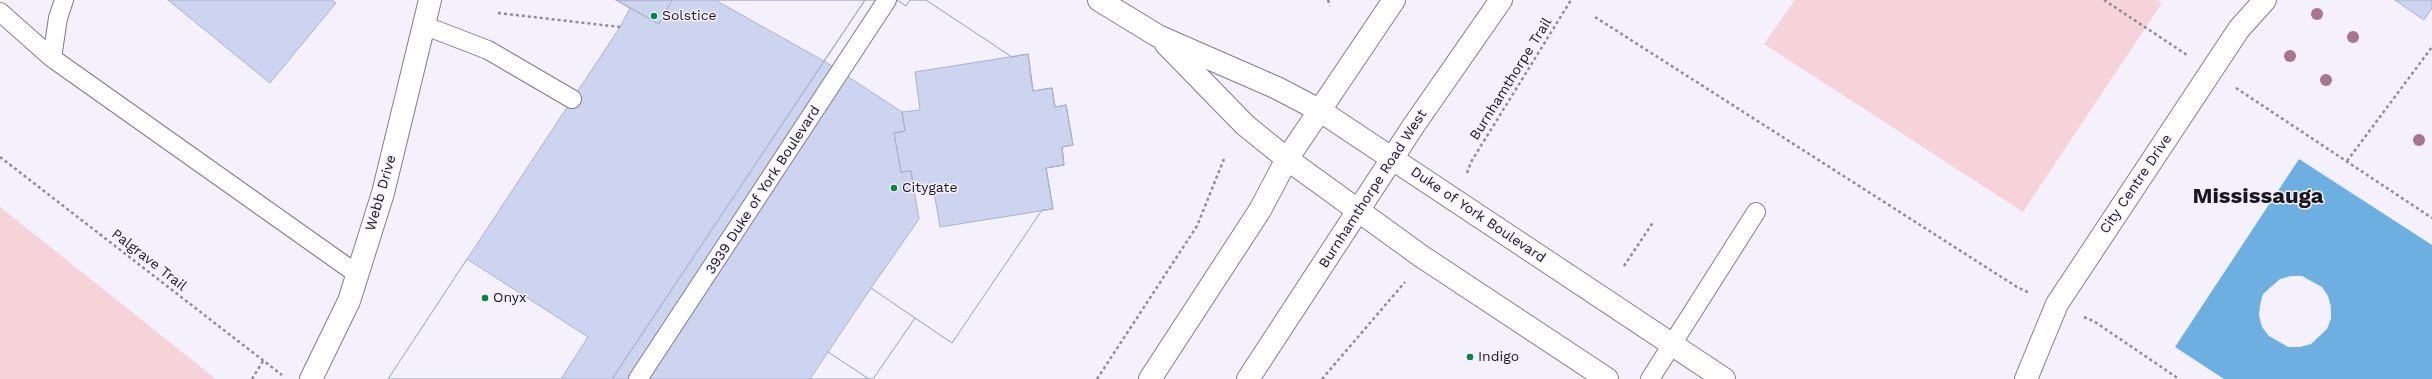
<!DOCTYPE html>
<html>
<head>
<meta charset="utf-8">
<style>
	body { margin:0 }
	canvas { display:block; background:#f5f1fc }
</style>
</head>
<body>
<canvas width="2432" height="379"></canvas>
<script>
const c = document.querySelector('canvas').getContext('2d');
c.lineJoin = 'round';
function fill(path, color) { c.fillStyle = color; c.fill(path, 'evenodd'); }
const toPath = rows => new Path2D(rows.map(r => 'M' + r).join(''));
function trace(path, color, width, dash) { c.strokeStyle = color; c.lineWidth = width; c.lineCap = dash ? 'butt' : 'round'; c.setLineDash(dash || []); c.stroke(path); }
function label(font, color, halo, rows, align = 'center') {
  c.font = font + ' "Work Sans",sans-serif'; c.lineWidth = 3; c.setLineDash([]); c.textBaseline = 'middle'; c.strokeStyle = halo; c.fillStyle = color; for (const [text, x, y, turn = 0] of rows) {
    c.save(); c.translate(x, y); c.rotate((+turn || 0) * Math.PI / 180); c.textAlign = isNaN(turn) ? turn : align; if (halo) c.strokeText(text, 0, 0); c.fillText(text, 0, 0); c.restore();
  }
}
fill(toPath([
	[1795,0,2157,0,2162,3,2023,212,1764,44],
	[0,207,216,379,0,379]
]), '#f5d3d9');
fill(toPath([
	[2299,159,2432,245,2432,379,2224,379,2175,347],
	[2291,276,2302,276,2322,287,2328,296,2331,307,2331,319,2327,329,2311,344,2300,347,2288,347,2269,336,2262,327,2259,316,2260,305,2263,294,2280,279]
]), '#6eafe2');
const building = toPath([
	[168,0,332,0,336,3,270,83,168,0],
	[616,0,672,0,659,24,616,0],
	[616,0,865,0,612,379,388,379,620,27,630,8,616,0],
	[616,0,672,0,659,24,616,0],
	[715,0,865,0,824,61,715,0],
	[865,0,897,0,906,6,910,0,926,0,1012,57,1028,54,1033,91,1052,88,1055,107,1066,105,1073,145,1062,147,1064,165,1046,168,1053,209,1042,210,952,343,915,318,873,379,612,379,865,0],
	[865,0,897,0,906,6,910,0,926,0,1012,57,1028,54,1033,91,1052,88,1055,107,1066,105,1073,145,1062,147,1064,165,1046,168,1053,209,1042,210,952,343,871,288,919,219,911,171,901,172,894,133,905,131,902,112,824,61,865,0],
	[2395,0,2432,0,2432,8,2424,20,2395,0],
	[1028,54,1033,91,1052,88,1055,107,1066,105,1073,145,1062,147,1064,165,1046,168,1053,209,940,227,933,186,914,190,911,171,901,172,894,133,905,131,902,112,920,110,915,72,1028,54],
	[467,259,588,337,561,379,388,379,467,259],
	[871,288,915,318,873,379,869,379,828,352,871,288],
	[828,352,869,379,810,379,828,352]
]);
fill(building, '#cdd4ef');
trace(building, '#abb2cc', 1);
const lane = toPath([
	[0,12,52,58,357,274],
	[423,25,488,50,572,99],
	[52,58,58,18,64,0],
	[638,379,887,0],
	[1650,379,1756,212]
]);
const street = toPath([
	[1099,0,1158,36,1277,88,1319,110],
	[1166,44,1245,125,1287,159],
	[311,379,349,301,383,193,430,0],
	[2026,379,2057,304,2239,29,2265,0]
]);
const secondary = toPath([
	[1319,110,1724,379],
	[1287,159,1421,256,1607,379],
	[1150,379,1260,210,1287,159,1394,0],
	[1248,379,1414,125,1501,0]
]);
trace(lane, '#847992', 20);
trace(street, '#847992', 24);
trace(secondary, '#847992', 24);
trace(toPath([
	[1328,0,1330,6],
	[2104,0,2187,55],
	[498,13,620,27],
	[1595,17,2017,287,2030,293],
	[2236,88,2432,218],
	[0,157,282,375],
	[2347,161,2432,47],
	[1467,173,1471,162,1571,0],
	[1624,266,1654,221],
	[2084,317,2095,322,2179,379],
	[252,379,263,361],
	[1097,379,1197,226,1224,159],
	[1322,379,1405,282]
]), '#908c96', 2.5, [3, 3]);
trace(lane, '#fff', 18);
trace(street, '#fff', 22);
trace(secondary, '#fff', 22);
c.fillStyle = '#aa748d';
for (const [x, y] of [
	[2317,14],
	[2353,37],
	[2290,56],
	[2326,80],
	[2419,140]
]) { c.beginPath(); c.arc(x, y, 6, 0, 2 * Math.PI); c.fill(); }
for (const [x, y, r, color] of [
	[654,16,4,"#008642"],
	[894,188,4,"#008642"],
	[485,298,4,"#008642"],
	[1470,357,4,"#008642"]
]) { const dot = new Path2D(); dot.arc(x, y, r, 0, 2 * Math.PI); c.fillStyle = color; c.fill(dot); trace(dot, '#f5f1fc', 1.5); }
label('14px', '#1a161f', '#f5f1fc', [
	["Solstice",662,16],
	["Citygate",902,188],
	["Onyx",493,298],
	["Indigo",1478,357]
], 'left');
label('14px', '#1a161f', '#f5f1fc', [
	["Burnhamthorpe Trail",1511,79,-58],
	["City Centre Drive",2136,184,-56],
	["Burnhamthorpe Road West",1373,189,-57],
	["3939 Duke of York Boulevard",763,190,-57],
	["Webb Drive",381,193,-74],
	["Duke of York Boulevard",1478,215,34],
	["Palgrave Trail",149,260,38]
]);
label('bold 22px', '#1a161f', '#f5f1fc', [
	["Mississauga",2258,197]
]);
</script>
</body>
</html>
